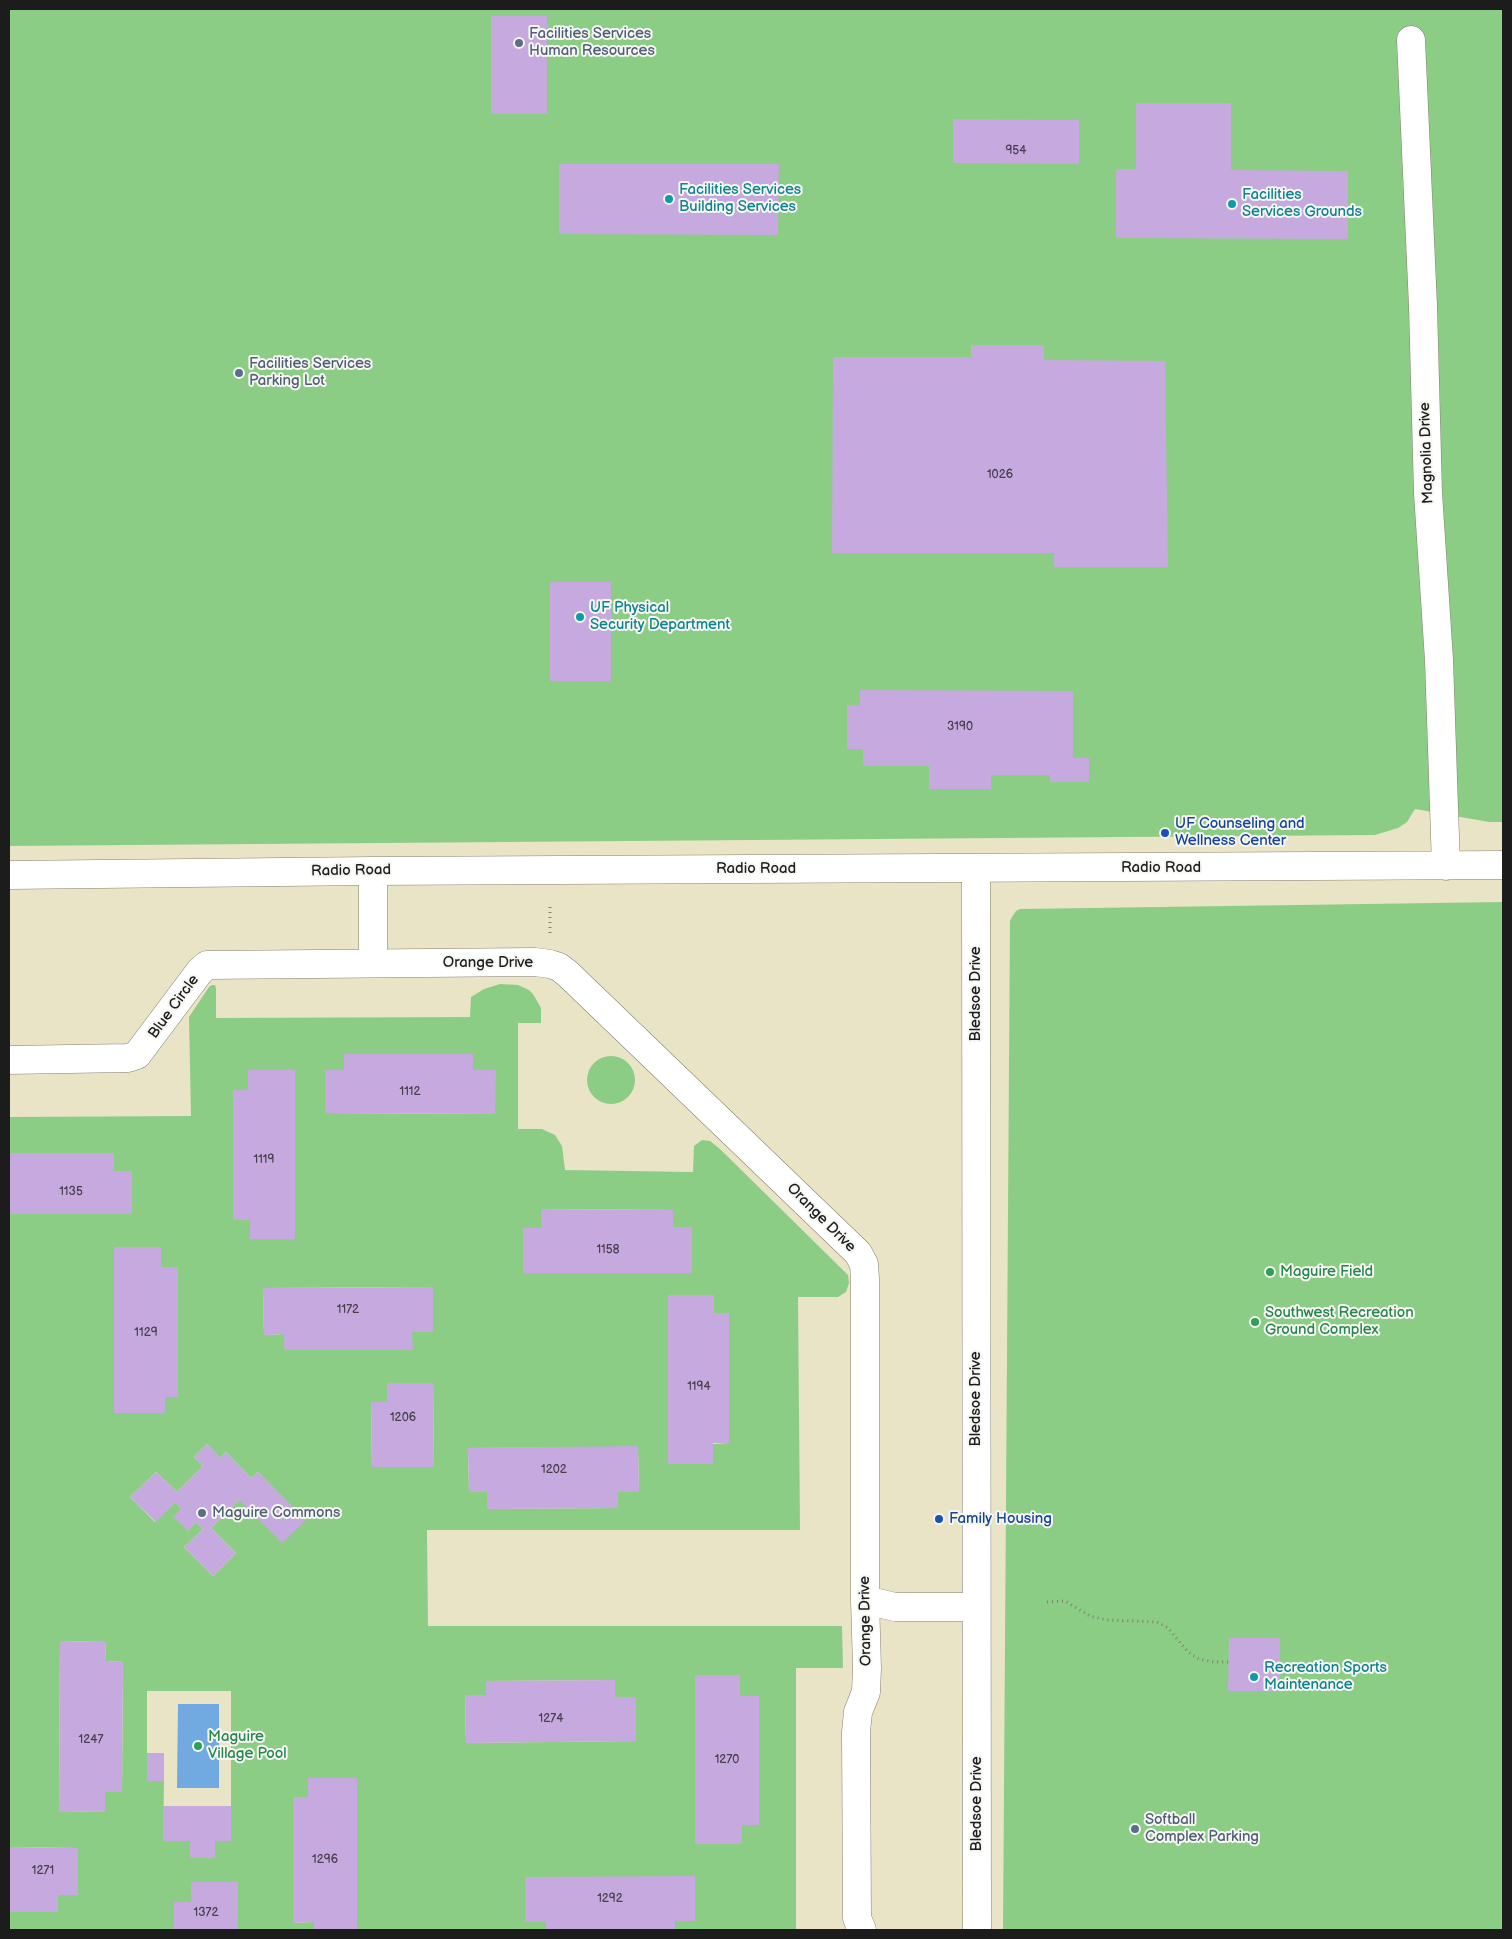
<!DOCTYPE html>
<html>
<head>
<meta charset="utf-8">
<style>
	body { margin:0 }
	#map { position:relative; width:1512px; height:1939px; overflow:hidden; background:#eae4c6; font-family:"Balsamiq Sans",sans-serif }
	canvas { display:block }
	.frame { position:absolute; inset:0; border:10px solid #1c1c1c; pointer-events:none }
</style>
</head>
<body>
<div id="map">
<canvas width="1512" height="1939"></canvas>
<div class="frame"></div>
</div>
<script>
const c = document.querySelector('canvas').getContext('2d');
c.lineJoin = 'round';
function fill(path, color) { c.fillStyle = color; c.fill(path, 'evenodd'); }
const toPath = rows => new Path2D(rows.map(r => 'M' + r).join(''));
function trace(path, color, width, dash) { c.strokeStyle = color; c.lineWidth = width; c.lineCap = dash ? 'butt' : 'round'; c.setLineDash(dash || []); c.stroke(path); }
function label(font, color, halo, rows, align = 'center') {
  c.font = font + ' "Balsamiq Sans",sans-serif'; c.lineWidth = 4; c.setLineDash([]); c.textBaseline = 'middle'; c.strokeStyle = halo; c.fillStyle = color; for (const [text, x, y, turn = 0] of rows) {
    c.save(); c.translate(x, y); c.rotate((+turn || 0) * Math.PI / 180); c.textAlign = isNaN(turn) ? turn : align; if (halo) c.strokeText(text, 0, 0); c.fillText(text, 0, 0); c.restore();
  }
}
fill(toPath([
	[9,9,1503,9,1503,822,1489,822,1415,809,1407,822,1398,828,1375,835,9,846],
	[1503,902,1503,1930,1003,1930,1010,921,1012,917,1016,911,1020,909],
	[500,984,518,985,529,990,533,994,541,1008,541,1023,518,1023,518,1129,542,1129,555,1135,562,1146,565,1170,693,1172,694,1146,702,1140,710,1141,720,1149,848,1275,849,1283,846,1292,838,1297,798,1297,800,1530,427,1530,428,1626,842,1626,843,1668,796,1668,796,1930,675,1930,675,1921,546,1922,546,1930,479,1930,478,1929,357,1930,356,1778,308,1778,308,1797,294,1923,314,1922,314,1930,238,1930,238,1883,191,1882,191,1902,174,1902,174,1930,9,1930,9,1912,58,1912,58,1895,78,1895,78,1848,9,1847,9,1214,132,1214,132,1171,114,1171,113,1153,9,1153,9,1117,191,1116,189,1017,209,987,212,985,215,985,216,988,216,1018,470,1017,471,997,484,989],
	[345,1054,473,1054,473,1070,495,1071,495,1114,325,1113,325,1070,344,1070],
	[295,1071,295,1238,250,1239,250,1220,233,1219,233,1090,248,1090],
	[542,1209,673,1210,673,1227,692,1227,692,1273,523,1228,541,1228],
	[114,1247,161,1247,161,1267,178,1267,178,1396,165,1397,165,1413,114,1413],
	[433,1287,433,1332,412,1332,412,1350,284,1350,284,1334,264,1335,263,1288],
	[668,1295,714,1313,729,1313,729,1443,713,1444,713,1464,668,1464],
	[387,1383,433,1383,434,1467,372,1467,371,1402,387,1402],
	[207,1444,220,1458,226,1452,251,1478,258,1472,305,1520,239,1500,211,1528,236,1553,213,1576,184,1547,203,1529,196,1522,188,1531,181,1509,175,1502,155,1522,130,1497,156,1472,177,1492,203,1466,194,1457],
	[638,1447,639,1492,618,1492,618,1508,488,1509,487,1492,469,1492,468,1448],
	[60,1641,106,1642,105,1661,123,1662,122,1792,105,1792,105,1812,59,1811],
	[615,1680,615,1697,636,1697,636,1741,466,1743,465,1695,486,1695,486,1681],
	[147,1691,231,1691,231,1841,215,1841,190,1858,190,1841,163,1841,164,1781,147,1780],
	[740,1696,759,1696,759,1824,742,1825],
	'587 1080a24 24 0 1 1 48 0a24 24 0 1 1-48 0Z'
]), '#8ccd85');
fill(toPath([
	[178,1704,219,1704,219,1788,177,1788]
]), '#70aae0');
fill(toPath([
	[491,16,547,16,547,114,491,114],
	[1136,103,1231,103,1231,170,1348,171,1348,239,1116,238,1116,169,1136,169],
	[953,119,1079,120,1079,164,953,163],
	[559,164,779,164,778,235,559,234],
	[971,345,1044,345,1044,360,1165,361,1168,567,1054,567,1054,553,832,553,833,357,971,357],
	[550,582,611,582,611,681,550,681],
	[860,690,1073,691,1073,758,1089,758,1089,782,1050,782,1050,775,991,775,991,789,929,789,929,766,863,766,863,749,847,749,847,705,860,706],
	[344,1054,473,1054,473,1070,496,1070,495,1114,325,1113,325,1070,344,1070],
	[248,1070,295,1070,295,1239,250,1239,250,1220,233,1220,233,1090,248,1090],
	[9,1153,114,1153,114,1171,132,1171,132,1214,9,1214],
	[541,1209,673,1210,673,1227,692,1227,692,1273,523,1273,523,1228,541,1228],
	[114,1247,161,1247,161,1267,178,1267,178,1397,165,1397,165,1413,114,1413],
	[433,1287,433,1332,412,1332,413,1350,284,1350,284,1334,264,1335,263,1288],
	[668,1295,714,1295,714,1313,729,1313,729,1443,713,1443,713,1464,668,1464],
	[387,1383,433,1383,434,1467,372,1467,371,1402,387,1402],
	[207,1444,220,1458,226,1452,251,1478,258,1472,306,1520,282,1543,239,1500,211,1528,236,1553,213,1576,184,1547,203,1529,196,1522,188,1531,173,1517,181,1509,175,1502,156,1522,130,1497,156,1472,177,1492,203,1466,194,1457],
	[638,1446,639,1492,618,1492,618,1508,487,1509,487,1492,469,1492,468,1448],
	[1229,1638,1280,1638,1280,1691,1228,1691],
	[60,1641,106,1642,105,1661,123,1662,122,1792,105,1792,105,1812,59,1811],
	[695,1675,740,1675,740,1696,759,1696,759,1825,742,1825,742,1844,695,1844],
	[615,1680,615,1697,636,1697,636,1741,466,1743,465,1695,486,1695,486,1681],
	[147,1753,164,1753,164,1781,147,1781],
	[308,1778,357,1778,357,1930,314,1930,314,1922,293,1923,293,1797,308,1797],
	[163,1806,231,1806,231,1841,215,1841,215,1858,190,1858,190,1841,163,1841],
	[9,1847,78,1848,78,1895,58,1895,58,1912,9,1912],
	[695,1876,695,1921,675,1921,675,1930,546,1930,546,1922,525,1922,525,1877],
	[191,1882,238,1882,238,1930,174,1930,174,1902,191,1902]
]), '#c6a9de');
const minor = toPath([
	[1411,40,1423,306,1428,493,1439,660,1446,866],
	[976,868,977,1930],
	[373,871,373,963],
	[9,875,373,871,1503,865],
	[9,1060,128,1058,137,1055,200,971,207,965,535,962,550,964,559,967,568,974,858,1253,864,1264,865,1279,865,1600,867,1668,866,1692,858,1712,856,1732,857,1918,862,1930],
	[865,1600,895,1607,976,1607]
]);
trace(minor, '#838071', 29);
trace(toPath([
	[550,933,550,904],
	[1047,1602,1065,1601,1090,1616,1106,1620,1157,1622,1168,1628,1188,1652,1199,1659,1214,1662,1229,1662]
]), '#838071', 3, [1, 4]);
trace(minor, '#fff', 28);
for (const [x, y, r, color] of [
	[519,43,5,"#5c6f8a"],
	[669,199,5,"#0f9aa8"],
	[1232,204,5,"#0f9aa8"],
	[239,373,5,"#5c6f8a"],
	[580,617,5,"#0f9aa8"],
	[1165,833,5,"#1a4fb4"],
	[1270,1272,5,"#2e9e5b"],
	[1255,1322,5,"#2e9e5b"],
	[202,1513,5,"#5c6f8a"],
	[939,1519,5,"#1a4fb4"],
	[1254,1677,5,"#0f9aa8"],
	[198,1746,5,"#2e9e5b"],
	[1135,1829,5,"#5c6f8a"]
]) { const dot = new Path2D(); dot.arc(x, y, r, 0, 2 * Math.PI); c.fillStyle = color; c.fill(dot); trace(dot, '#f6f6f2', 2); }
label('12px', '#463f4c', null, [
	["954",1016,151],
	["1026",1000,475],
	["3190",960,727],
	["1112",410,1092],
	["1119",264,1160],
	["1135",71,1192],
	["1158",608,1250],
	["1172",348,1310],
	["1129",146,1333],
	["1194",699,1387],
	["1206",403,1418],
	["1202",554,1470],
	["1274",551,1719],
	["1247",91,1740],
	["1270",727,1760],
	["1296",325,1860],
	["1271",43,1871],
	["1292",610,1899],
	["1372",206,1913]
]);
label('15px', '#4e5e75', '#f6f6f2', [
	["Facilities Services",529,34],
	["Human Resources",529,51],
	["Facilities Services",249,364],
	["Parking Lot",249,381],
	["Maguire Commons",212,1513],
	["Softball",1145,1820],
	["Complex Parking",1145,1837]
], 'left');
label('15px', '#0d838f', '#f6f6f2', [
	["Facilities Services",679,190],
	["Building Services",679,207],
	["Facilities",1242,195],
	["Services Grounds",1242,212],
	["UF Physical",590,608],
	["Security Department",590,625],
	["Recreation Sports",1264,1668],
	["Maintenance",1264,1685]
], 'left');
label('15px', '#1c1c1c', '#f6f6f2', [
	["Magnolia Drive",1427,453,-92],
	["Radio Road",1161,868],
	["Radio Road",756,869],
	["Radio Road",351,871,-1],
	["Orange Drive",488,963],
	["Bledsoe Drive",976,994,-90],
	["Blue Circle",174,1007,-54],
	["Orange Drive",821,1218,45],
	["Bledsoe Drive",976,1399,-90],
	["Orange Drive",866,1621,-91],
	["Bledsoe Drive",977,1804,-90]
]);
label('15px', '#164399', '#f6f6f2', [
	["UF Counseling and",1175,824],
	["Wellness Center",1175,841],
	["Family Housing",949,1519]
], 'left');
label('15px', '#27864d', '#f6f6f2', [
	["Maguire Field",1280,1272],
	["Southwest Recreation",1265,1313],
	["Ground Complex",1265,1330],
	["Maguire",208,1737],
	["Village Pool",208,1754]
], 'left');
</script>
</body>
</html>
